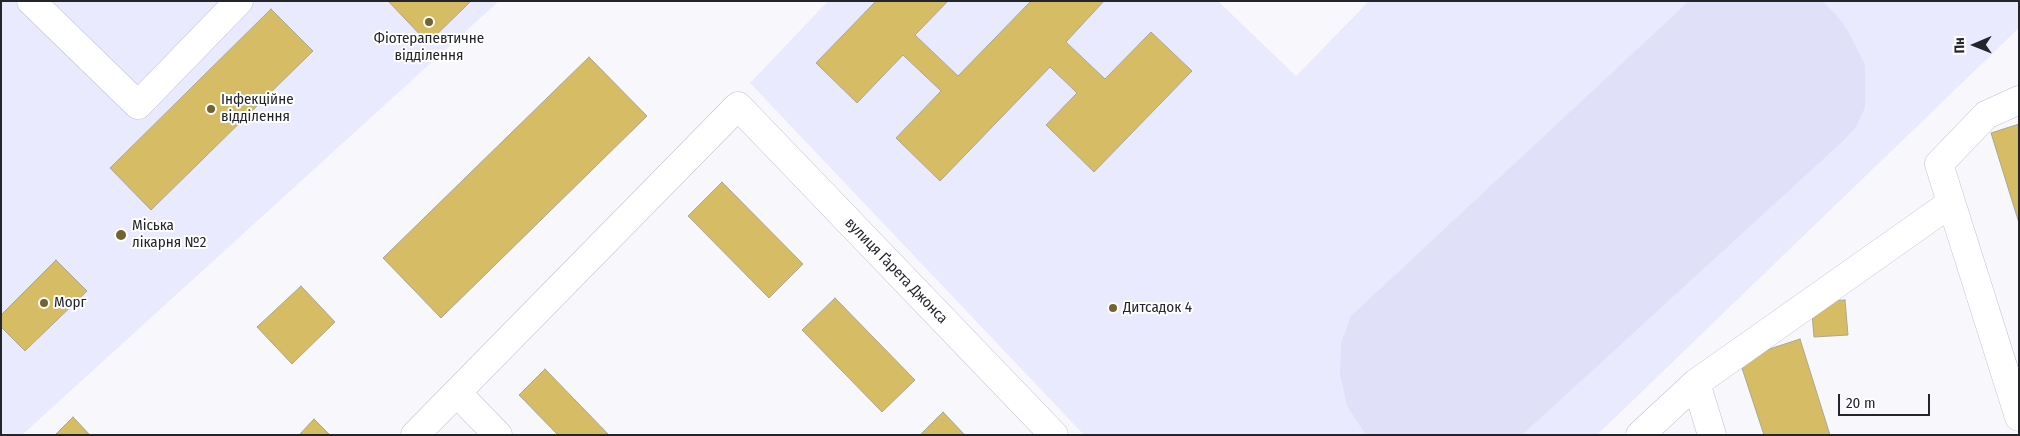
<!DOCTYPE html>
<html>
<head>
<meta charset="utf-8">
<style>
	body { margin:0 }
	#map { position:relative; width:2020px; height:436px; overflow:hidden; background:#f8f8fc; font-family:"Fira Sans Condensed",sans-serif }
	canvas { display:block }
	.frame { position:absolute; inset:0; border:2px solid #24242b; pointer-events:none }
	.north { position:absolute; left:1950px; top:20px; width:50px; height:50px; -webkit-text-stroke:4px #fff; paint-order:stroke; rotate:269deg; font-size:14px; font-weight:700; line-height:20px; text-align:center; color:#24242b }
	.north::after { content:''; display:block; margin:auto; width:18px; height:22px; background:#24242b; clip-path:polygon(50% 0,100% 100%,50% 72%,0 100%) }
	.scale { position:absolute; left:1838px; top:394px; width:92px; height:22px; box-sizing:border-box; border:2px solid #24242b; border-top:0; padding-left:6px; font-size:15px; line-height:18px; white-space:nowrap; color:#24242b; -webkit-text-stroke:4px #fff; paint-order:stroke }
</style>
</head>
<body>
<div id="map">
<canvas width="2020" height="436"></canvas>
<div class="frame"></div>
<div class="north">Пн</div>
<div class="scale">20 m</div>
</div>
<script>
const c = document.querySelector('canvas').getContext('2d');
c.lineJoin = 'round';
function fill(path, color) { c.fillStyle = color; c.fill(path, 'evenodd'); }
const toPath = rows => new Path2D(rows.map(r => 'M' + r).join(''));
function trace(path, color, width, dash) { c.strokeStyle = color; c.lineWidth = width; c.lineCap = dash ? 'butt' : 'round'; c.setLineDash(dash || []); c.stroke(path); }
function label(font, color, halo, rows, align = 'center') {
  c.font = font + ' "Fira Sans Condensed",sans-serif'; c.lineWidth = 4; c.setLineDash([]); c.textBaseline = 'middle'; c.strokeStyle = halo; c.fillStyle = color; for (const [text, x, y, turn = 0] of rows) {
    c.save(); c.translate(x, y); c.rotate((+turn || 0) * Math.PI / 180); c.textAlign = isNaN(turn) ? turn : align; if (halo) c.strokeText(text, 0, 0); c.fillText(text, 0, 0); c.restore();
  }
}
fill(toPath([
	[1,1,388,1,428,43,471,1,499,1,22,435,1,435,1,327,26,351,86,291,1,315],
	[271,9,313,52,151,210,110,167],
	[828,1,876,1,816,63,857,103,903,55,941,91,896,138,939,180,1050,67,1077,93,1046,126,1094,172,1192,71,1151,32,1105,79,1066,42,1104,1,1218,1,1296,76,1369,1,2019,1,2019,28,1597,435,1084,435,750,83],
	[948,1,1031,1,958,76,915,35]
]), '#eaeaff');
fill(toPath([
	[1689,1,1822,1,1838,17,1848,31,1865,65,1865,107,1856,127,1843,141,1522,435,1366,435,1347,406,1340,374,1341,343,1351,316]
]), '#e0e1f9');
const building = toPath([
	[388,1,471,1,428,43,388,1],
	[876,1,948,1,915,35,958,76,1031,1,1104,1,1066,42,1105,79,1151,32,1192,71,1094,172,1046,125,1077,93,1050,67,940,181,896,138,941,91,903,55,857,103,816,63,876,1],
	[271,9,313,51,151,210,110,168,271,9],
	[589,57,647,116,441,318,383,258,589,57],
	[2019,124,2019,223,1991,133,2019,124],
	[722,182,803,264,769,298,688,216,722,182],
	[56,260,87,291,25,351,1,327,1,315,56,260],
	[301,286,335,322,292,364,257,327,301,286],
	[835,298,915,380,882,412,802,330,835,298],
	[1845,300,1848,335,1814,337,1811,302,1845,300],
	[1800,339,1830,435,1764,435,1739,359,1800,339],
	[545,369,609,435,558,435,519,395,545,369],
	[943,412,965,435,920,435,943,412],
	[73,417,90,435,55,435,73,417],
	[314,419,330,435,299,435,314,419]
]);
fill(building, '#d6bc65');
trace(building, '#aba696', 1);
const minor = toPath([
	[31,1,138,105,239,1],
	[2019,100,1986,115,1939,164,2019,417],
	[457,393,498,435],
	[415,435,738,106,1054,435],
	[1640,435,1696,383],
	[1712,435,1696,383,1951,203]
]);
trace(minor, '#bfc0d1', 29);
trace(minor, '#fff', 28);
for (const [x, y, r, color] of [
	[429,22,5,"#726331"],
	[211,109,5,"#726331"],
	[121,235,6,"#726331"],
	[44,303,5,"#726331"],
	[1113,308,5,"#726331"]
]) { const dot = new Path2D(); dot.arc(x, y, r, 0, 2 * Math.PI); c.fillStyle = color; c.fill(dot); trace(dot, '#fff', 2); }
label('15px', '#24242b', '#fff', [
	["Фіотерапевтичне",429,39,"center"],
	["відділення",429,56,"center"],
	["Інфекційне",221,100],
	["відділення",221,117],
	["Міська",132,226],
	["лікарня №2",132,243],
	["Морг",54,303],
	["Дитсадок 4",1123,308]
], 'left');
label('15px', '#24242b', '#fff', [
	["вулиця Ґарета Джонса",896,271,46]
]);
</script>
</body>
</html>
